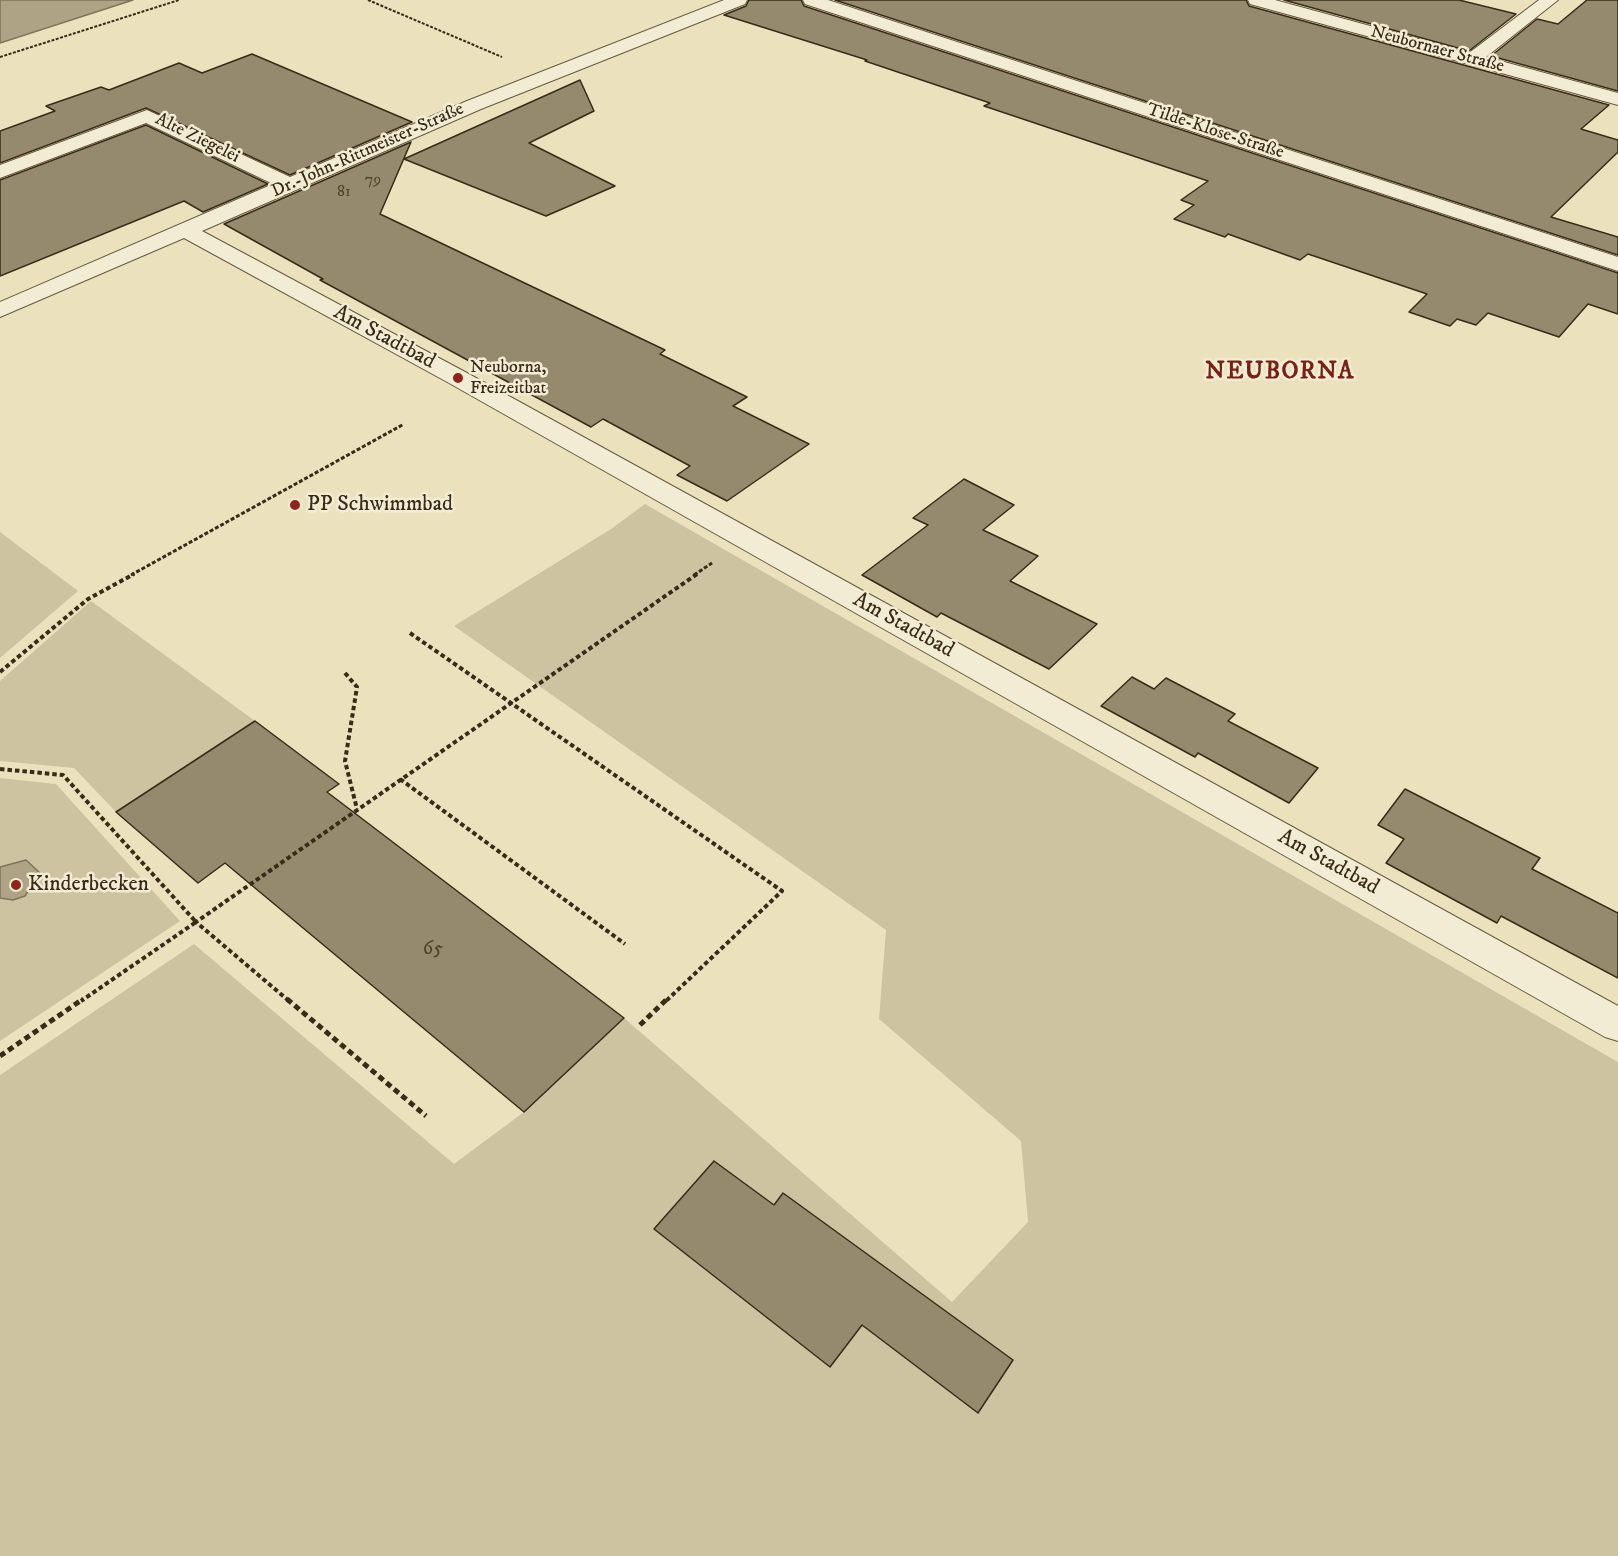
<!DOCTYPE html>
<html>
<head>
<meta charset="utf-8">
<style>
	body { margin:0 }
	canvas { display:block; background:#ebe2bd }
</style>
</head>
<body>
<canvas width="1618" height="1556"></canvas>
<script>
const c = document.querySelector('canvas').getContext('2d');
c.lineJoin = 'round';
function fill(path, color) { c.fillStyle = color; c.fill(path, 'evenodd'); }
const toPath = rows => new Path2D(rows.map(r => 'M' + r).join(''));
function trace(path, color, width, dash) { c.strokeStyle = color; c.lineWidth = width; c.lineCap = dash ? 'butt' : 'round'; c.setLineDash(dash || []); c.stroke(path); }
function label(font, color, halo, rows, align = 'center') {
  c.font = font + ' "IM FELL DW Pica",serif'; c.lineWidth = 5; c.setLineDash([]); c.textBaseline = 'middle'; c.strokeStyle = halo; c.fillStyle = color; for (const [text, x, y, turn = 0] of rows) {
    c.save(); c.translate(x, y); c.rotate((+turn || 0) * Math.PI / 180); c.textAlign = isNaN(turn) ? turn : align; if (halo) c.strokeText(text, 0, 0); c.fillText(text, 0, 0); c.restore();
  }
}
fill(toPath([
	[645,504,1618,1062,1618,1556,0,1556,0,1075,194,944,454,1164,524,1112,624,1018,952,1302,1028,1222,1021,1141,879,1019,886,930,454,626,611,529],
	[0,532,78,591,0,658],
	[91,601,255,721,116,812,74,768,0,761,0,681],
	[0,778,56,784,180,921,0,1041]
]), '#cdc3a1');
const water = toPath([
	[0,0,133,0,0,43,0,0],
	[26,860,40,873,25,896,13,900,0,898,0,867,26,860]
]);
fill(water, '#afa385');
trace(water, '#807359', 1.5);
const building = toPath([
	[749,0,801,0,804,6,1618,273,1618,314,1588,304,1559,337,1488,313,1476,325,1457,319,1450,326,1409,312,1427,294,1308,254,1300,260,1228,234,1225,237,1174,219,1194,205,1181,200,1208,181,984,106,990,103,865,61,867,60,724,15,746,6,749,0],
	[835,0,1246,0,1249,6,1609,105,1581,129,1618,140,1618,152,1551,217,1618,237,1618,255,835,0],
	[1284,0,1459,0,1516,14,1469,51,1284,0],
	[1587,0,1618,0,1618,91,1491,56,1537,19,1558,24,1587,0],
	[252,54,412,122,290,175,146,108,0,163,0,131,55,111,46,106,101,87,109,90,179,63,202,73,252,54],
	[580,80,594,111,529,143,615,186,546,216,404,159,580,80],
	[146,125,268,184,203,212,184,201,0,276,0,180,146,125],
	[411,142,380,214,665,350,660,354,747,397,733,406,809,444,727,501,677,475,690,466,603,419,591,427,320,280,323,279,224,224,411,142],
	[964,479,1014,505,983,530,1038,556,1010,581,1097,624,1049,669,941,613,937,617,862,575,928,525,913,518,964,479],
	[1132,677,1154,689,1166,678,1235,714,1228,721,1318,768,1289,803,1198,753,1195,757,1101,706,1132,677],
	[255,721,339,784,327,792,624,1018,524,1112,225,863,198,883,116,812,255,721],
	[1405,789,1540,858,1532,869,1618,913,1618,978,1501,916,1497,923,1386,863,1404,839,1378,825,1405,789],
	[714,1161,774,1205,783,1193,1013,1360,978,1413,862,1325,830,1367,654,1229,714,1161]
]);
fill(building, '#968a6e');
trace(building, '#3a2a18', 1.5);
const minor = toPath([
	[724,0,747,0,745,4,481,109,202,231,467,373,1618,1006,1618,1041,1605,1037,449,383,184,238,0,317,0,302,273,184,146,123,0,178,0,165,147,110,290,177,467,101,724,0],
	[803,0,828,0,1618,257,1618,271,805,4,803,0],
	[1248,0,1275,0,1469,53,1539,0,1558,0,1486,57,1618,93,1618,105,1250,4,1248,0]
]);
trace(minor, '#665841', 2);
trace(toPath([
	[368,0,502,57],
	[0,57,179,0]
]), '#3a2a18', 2, [3, 1.5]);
trace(toPath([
	[131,575,404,424],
	[694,575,712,563]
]), '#3a2a18', 3, [4, 2]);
trace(toPath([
	[410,633,782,891,666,1001],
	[0,672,88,599,134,574],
	[345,673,357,687,345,761,357,809],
	[0,769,63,775,196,922,81,1001],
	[400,779,625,944],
	[289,1001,196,922,697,574]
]), '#3a2a18', 4, [4.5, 3]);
trace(toPath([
	[287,999,426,1116],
	[640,1025,667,999],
	[0,1056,83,999]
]), '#3a2a18', 5, [6, 4]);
fill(minor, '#f2ecd4');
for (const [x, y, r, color] of [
	[458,378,6,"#8f2418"],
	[295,505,6,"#8f2418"],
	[16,885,6,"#8f2418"]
]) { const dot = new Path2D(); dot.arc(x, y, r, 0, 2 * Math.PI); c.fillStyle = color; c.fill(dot); trace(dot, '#f2ecd4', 2); }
label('16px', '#51422e', null, [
	["79",373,181],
	["81",344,193]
]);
label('18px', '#3a2a18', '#f2ecd4', [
	["Neubornaer Straße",1437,50,15],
	["Tilde-Klose-Straße",1215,132,18],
	["Alte Ziegelei",197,139,26],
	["Dr.-John-Rittmeister-Straße",368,151,-24]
]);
label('18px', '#3a2a18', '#f2ecd4', [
	["Neuborna,",470,368],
	["Freizeitbat",470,389]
], 'left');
label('20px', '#51422e', null, [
	["65",433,950]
]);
label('22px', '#3a2a18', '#f2ecd4', [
	["Am Stadtbad",384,338,28],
	["Am Stadtbad",903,626,29],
	["Am Stadtbad",1328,863,29]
]);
label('22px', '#3a2a18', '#f2ecd4', [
	["PP Schwimmbad",307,505],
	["Kinderbecken",28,885]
], 'left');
c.letterSpacing = '1.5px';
label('bold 24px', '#7a1f14', '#f2ecd4', [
	["NEUBORNA",1280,373]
]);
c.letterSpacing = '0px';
</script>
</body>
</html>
